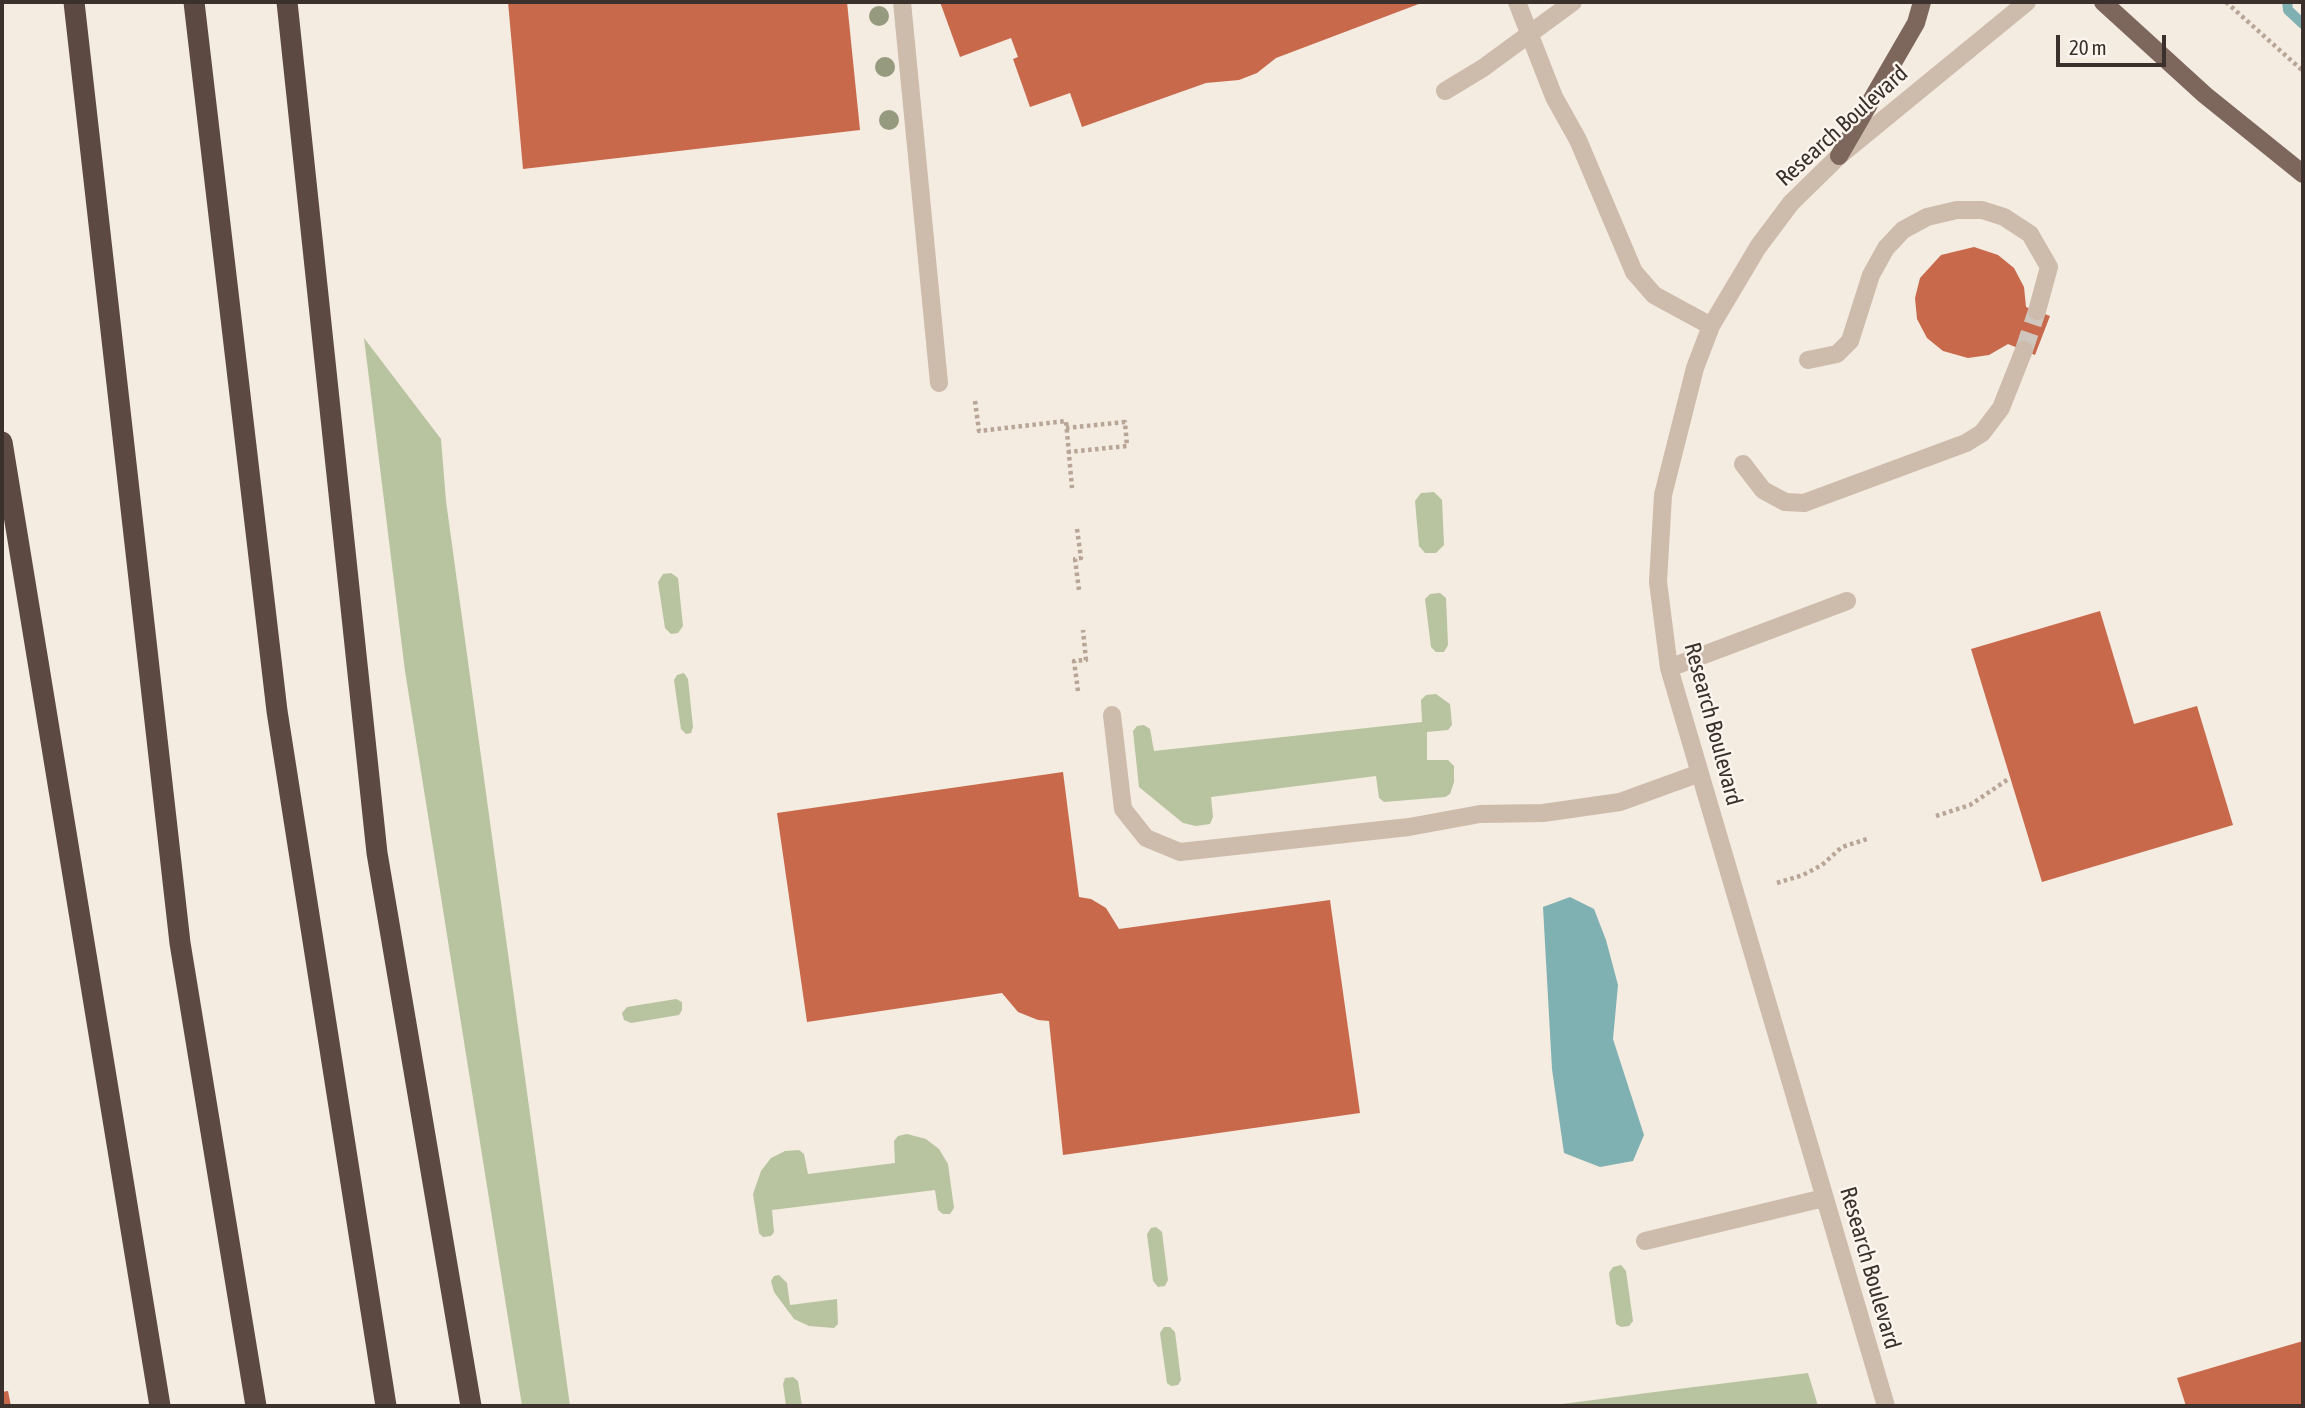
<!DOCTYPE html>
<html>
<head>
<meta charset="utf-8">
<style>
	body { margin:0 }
	#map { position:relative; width:2305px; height:1408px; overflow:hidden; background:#f4ebe1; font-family:"Asap Condensed",sans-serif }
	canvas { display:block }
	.frame { position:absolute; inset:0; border:4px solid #3b302b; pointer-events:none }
	.scale { position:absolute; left:2056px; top:35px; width:110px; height:32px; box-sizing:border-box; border:4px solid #3b302b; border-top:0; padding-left:9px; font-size:21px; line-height:24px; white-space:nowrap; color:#3b302b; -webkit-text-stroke:5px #fbf5ee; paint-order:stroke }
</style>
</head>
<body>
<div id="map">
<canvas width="2305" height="1408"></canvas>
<div class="frame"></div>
<div class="scale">20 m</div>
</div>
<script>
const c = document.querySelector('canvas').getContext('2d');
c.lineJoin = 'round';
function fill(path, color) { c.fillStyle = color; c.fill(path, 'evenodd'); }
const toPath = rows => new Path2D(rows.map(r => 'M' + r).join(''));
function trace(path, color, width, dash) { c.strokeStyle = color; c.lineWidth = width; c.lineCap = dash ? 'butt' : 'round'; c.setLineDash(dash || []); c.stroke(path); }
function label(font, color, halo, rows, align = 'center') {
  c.font = font + ' "Asap Condensed",sans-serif'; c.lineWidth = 5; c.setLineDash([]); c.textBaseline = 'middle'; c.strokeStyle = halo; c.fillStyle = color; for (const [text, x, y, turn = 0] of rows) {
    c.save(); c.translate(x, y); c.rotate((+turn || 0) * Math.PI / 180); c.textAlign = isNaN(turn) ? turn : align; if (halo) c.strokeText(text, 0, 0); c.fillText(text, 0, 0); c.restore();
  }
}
fill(toPath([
	[364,338,441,439,446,501,570,1406,522,1406,405,671],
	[1434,492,1442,500,1444,545,1436,553,1425,553,1419,546,1415,501,1421,493],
	[671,573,678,578,683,626,678,633,671,634,665,628,658,582,663,574],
	[1440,593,1446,598,1448,645,1444,652,1436,652,1431,647,1425,599,1430,594],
	[684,673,688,679,693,727,691,733,686,734,681,729,674,680,677,675],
	[1436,694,1450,704,1452,725,1448,730,1427,732,1427,760,1448,760,1454,766,1454,782,1450,794,1445,797,1384,802,1379,798,1376,776,1211,797,1213,817,1210,824,1196,826,1183,823,1139,787,1133,731,1137,726,1144,725,1150,729,1154,751,1422,722,1421,700,1426,695],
	[676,999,682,1002,682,1010,679,1015,631,1023,624,1020,622,1013,627,1007],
	[907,1134,926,1139,939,1149,948,1164,954,1208,950,1214,943,1214,938,1210,935,1190,772,1210,774,1232,771,1236,763,1237,759,1233,753,1194,761,1171,771,1158,785,1151,799,1150,804,1154,808,1174,895,1163,894,1141,898,1136],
	[1156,1227,1162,1232,1168,1280,1165,1286,1158,1287,1153,1281,1147,1234,1151,1228],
	[1621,1265,1626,1271,1633,1321,1629,1326,1621,1327,1616,1324,1609,1273,1613,1267],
	[779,1275,787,1283,790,1305,837,1299,838,1324,834,1328,809,1326,794,1319,774,1292,771,1281,774,1276],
	[1164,1327,1170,1327,1175,1332,1181,1380,1178,1385,1171,1386,1167,1383,1160,1333],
	[1808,1373,1818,1406,1547,1406,1678,1389],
	[793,1377,798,1381,802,1406,786,1406,783,1384,785,1378]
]), '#b8c4a0');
fill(toPath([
	[1570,897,1594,909,1606,940,1618,985,1613,1039,1644,1135,1633,1161,1600,1167,1564,1153,1552,1069,1543,907]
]), '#7fb0b2');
trace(toPath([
	[2287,2,2288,10,2303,24]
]), '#7fb0b2', 10);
fill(toPath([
	[508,2,847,2,860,130,523,169],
	[940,2,1424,2,1276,58,1257,73,1239,80,1206,83,1082,127,1070,93,1030,107,1013,59,1018,57,1011,38,960,57],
	[1974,247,1998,255,2014,268,2024,287,2026,307,2050,316,2035,355,2008,344,1989,355,1968,358,1943,351,1927,338,1917,319,1915,298,1920,278,1941,255],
	[2100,611,2134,724,2197,706,2233,825,2042,882,1971,649],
	[1063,772,1079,897,1091,899,1106,908,1119,929,1330,900,1360,1113,1063,1155,1049,1021,1038,1020,1018,1012,1002,993,807,1022,777,813],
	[2303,1341,2303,1406,2186,1406,2177,1378],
	[8,1391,11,1406,2,1406,2,1392]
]), '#c8694b');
trace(toPath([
	[2024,350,2037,311]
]), '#cfc6bd', 18, [18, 9]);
trace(toPath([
	[2226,2,2303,71],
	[975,401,979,431,1066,421,1072,488],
	[1066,428,1125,422,1127,446,1068,452],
	[1077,529,1081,558,1075,559,1079,590],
	[1078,691,1074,661,1086,660,1083,630],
	[1936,816,1970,805,2010,778],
	[1777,883,1803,875,1822,865,1842,847,1867,839]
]), '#b9a596', 4.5, [3.5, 3.5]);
trace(toPath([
	[902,2,939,383],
	[1517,2,1554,97,1578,140,1634,272,1654,295,1711,326],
	[1445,91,1483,68,1573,2],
	[1808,360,1837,354,1850,341,1871,275,1886,248,1903,230,1927,217,1957,210,1982,210,2004,217,2030,234,2049,267,2037,311],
	[1743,464,1763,490,1785,502,1804,503,1966,443,1982,433,2001,408,2024,350],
	[1669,668,1847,601],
	[1112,715,1123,809,1146,838,1180,852,1409,827,1480,814,1543,813,1620,802,1700,773],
	[1645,1241,1824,1198],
	[1886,1406,1669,668,1658,582,1663,495,1695,368,1711,326,1758,247,1791,203,1839,156,2027,2]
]), '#cdbbac', 18);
trace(toPath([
	[2103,2,2205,95,2303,174],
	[1839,156,1916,23,1922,2]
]), '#7d675c', 18);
trace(toPath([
	[74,2,180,943,256,1406],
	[194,2,277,711,386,1406],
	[287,2,377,853,471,1406],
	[2,442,160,1406]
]), '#5c4a42', 21);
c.fillStyle = '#969b7f';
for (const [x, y] of [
	[879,16],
	[885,67],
	[889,120]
]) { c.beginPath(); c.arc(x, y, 10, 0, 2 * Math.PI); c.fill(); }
label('23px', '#3b302b', '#fbf5ee', [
	["Research Boulevard",1842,126,-42],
	["Research Boulevard",1713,724,75],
	["Research Boulevard",1870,1268,74]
]);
</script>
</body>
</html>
